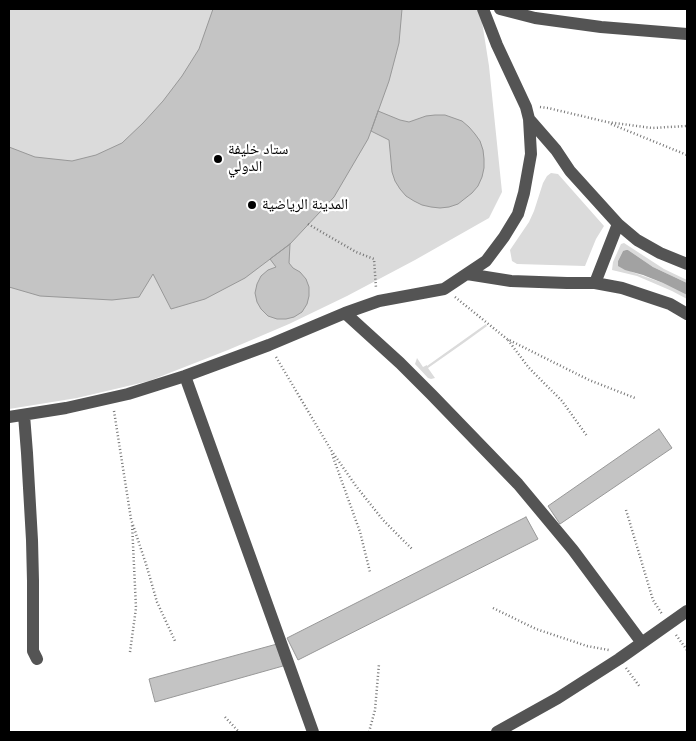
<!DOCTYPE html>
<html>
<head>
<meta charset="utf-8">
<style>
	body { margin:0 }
	#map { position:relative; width:696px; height:741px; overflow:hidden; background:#fff; font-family:"Fira Sans",sans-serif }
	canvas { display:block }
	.frame { position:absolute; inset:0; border:10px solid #000; pointer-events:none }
</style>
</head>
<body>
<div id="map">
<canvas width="696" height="741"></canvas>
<div class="frame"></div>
</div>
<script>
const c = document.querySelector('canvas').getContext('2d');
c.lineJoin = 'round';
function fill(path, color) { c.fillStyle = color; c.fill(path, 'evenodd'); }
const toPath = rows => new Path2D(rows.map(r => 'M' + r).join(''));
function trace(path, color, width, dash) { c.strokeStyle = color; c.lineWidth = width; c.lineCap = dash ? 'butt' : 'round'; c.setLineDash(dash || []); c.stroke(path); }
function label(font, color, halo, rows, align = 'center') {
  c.font = font + ' "Fira Sans","Noto Naskh Arabic",sans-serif'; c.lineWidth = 4.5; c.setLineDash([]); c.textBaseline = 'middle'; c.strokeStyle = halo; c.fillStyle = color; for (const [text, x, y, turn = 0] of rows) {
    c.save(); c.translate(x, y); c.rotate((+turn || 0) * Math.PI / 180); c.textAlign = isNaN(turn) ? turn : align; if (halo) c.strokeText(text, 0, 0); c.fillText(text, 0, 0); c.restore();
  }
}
fill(toPath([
	[9,9,480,9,489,66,502,192,489,218,415,260,347,296,289,324,228,350,149,381,77,398,9,409],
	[551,173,558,174,604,226,596,239,585,266,517,264,512,261,510,250,529,222,534,211,543,183,547,176],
	[624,243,664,269,687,280,687,283,653,267,628,250,623,251,618,261,632,272,663,283,687,295,687,299,672,291,637,276,612,270,613,262,621,244],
	[486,324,487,326,465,342,428,368,435,378,431,379,428,378,415,364,417,358,423,367,427,365,427,366]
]), '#dbdbdb');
fill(toPath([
	[626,250,628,250,653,267,687,283,687,295,663,283,643,275,625,270,618,266,618,261,623,251]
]), '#a2a2a2');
const building = toPath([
	[213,9,402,9,399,43,389,81,371,131,368,139,334,197,290,244,245,278,205,299,171,309,153,274,139,297,112,300,40,296,9,287,9,147,35,157,72,161,96,155,122,143,143,123,163,101,182,76,199,49,213,9],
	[378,111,400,120,409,122,426,116,435,115,445,115,462,121,469,127,475,134,480,141,483,150,484,159,484,168,482,177,478,186,472,193,458,204,449,207,440,208,431,207,422,205,414,201,406,196,400,189,395,181,392,172,389,140,371,131,378,111],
	[290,244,289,263,293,268,300,272,306,279,309,287,309,296,307,304,302,312,294,317,286,319,277,319,268,316,261,309,257,302,255,293,257,284,261,276,268,270,276,267,270,259,290,244],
	[659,429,672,448,560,524,548,506,659,429],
	[526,517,538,539,298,660,287,638,526,517],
	[277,644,283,666,155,702,149,679,277,644]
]);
fill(building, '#c4c4c4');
trace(building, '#989898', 1);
trace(toPath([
	[540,107,548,108,607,122,652,128,687,126],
	[611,124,687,155],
	[308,224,356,252,374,259,376,288],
	[455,297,507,339,589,380,635,398],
	[508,340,529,368,562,401,587,436],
	[276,357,331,450,356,486,383,520,413,550],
	[114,411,131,519,146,564,157,602,175,641],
	[332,454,360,532,370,572],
	[626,510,653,600,662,614],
	[493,608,536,629,587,646,609,650],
	[676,635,687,650],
	[130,652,136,608,132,523],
	[626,668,640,687],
	[225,717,239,732],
	[369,732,375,710,379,664]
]), '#767676', 2.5, [1, 2.5]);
trace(toPath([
	[500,9,535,18,601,27,687,34],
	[529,119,556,150,570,171,618,224,637,240,660,253,687,264],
	[467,274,511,281,567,283,595,283,622,288,670,304,687,314],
	[595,283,618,224],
	[345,313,400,363,432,395,518,484,573,550,642,643],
	[185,376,313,732],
	[24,415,27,453,32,540,33,581,33,651,37,659],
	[9,417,66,408,128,394,185,376,269,345,345,313,379,301,444,289,486,261,504,237,518,214,524,193,531,154,529,119,526,107,497,45,483,9],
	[497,732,558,698,619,659,687,611]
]), '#545454', 12);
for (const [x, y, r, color] of [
	[218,159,5,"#000"],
	[252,205,5,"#000"]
]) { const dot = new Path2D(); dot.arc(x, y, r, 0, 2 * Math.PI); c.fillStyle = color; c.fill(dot); trace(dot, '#fff', 2); }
label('15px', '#000', '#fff', [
	["ستاد خليفة",228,150],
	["الدولي",228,167],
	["المدينة الرياضية",262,205]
], 'left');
</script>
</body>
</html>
